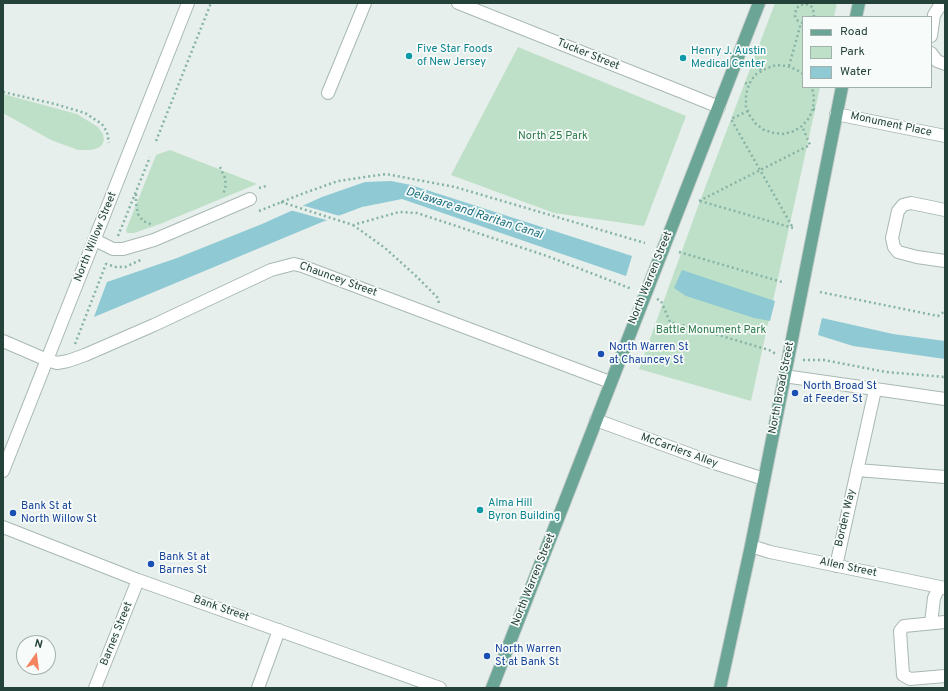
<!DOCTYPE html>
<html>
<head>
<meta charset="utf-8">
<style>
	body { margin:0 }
	#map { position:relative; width:948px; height:691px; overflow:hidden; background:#e6efeb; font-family:Overpass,sans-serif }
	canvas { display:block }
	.frame { position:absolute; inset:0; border:4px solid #24423a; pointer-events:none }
	.legend { position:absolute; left:802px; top:16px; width:130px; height:72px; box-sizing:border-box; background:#f7fbf9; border:1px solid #a3b1ad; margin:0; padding:5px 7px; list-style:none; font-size:12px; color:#24423a }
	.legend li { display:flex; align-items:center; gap:8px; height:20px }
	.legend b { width:20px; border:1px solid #a3b1ad }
	.north { position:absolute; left:16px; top:635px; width:40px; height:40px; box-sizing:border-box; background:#f7fbf9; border:1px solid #a3b1ad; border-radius:50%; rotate:14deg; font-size:11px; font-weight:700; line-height:16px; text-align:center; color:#24423a }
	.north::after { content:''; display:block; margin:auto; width:14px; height:18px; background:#f4845f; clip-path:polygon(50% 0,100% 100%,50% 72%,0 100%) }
</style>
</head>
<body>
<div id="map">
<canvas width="948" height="691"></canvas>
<div class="frame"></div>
<ul class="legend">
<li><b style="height:5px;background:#6aa596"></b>Road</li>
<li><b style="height:11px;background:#bfe0c8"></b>Park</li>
<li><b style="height:11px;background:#8ec9d4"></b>Water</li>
</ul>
<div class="north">N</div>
</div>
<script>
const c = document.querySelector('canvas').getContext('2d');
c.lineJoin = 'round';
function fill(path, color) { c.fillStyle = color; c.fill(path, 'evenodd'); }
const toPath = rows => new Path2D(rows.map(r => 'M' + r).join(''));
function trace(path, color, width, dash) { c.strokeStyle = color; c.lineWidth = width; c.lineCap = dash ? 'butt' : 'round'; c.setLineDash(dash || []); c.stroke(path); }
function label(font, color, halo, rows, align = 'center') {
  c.font = font + ' Overpass,sans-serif'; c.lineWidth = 3.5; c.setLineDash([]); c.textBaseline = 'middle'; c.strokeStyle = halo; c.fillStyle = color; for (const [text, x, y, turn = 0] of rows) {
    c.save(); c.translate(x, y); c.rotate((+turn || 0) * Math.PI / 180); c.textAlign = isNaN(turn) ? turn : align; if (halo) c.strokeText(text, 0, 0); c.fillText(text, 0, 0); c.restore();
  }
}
fill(toPath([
	[775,3,837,3,834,17,803,17,803,87,820,87,751,401,639,369,700,201],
	[518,47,686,116,644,226,554,213,451,175],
	[3,94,77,114,98,127,103,134,104,140,102,145,98,148,91,150,78,150,51,140,3,113],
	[170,150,257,184,160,224,134,233,127,233,126,230,156,155]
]), '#bfe0c8');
fill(toPath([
	[391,181,411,185,632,256,626,276,402,199,362,207,322,222,94,317,107,282,177,258,262,224,322,197,365,182],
	[682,270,775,301,770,321,754,318,686,296,674,288],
	[822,318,893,334,945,341,945,359,853,346,818,335]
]), '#8ec9d4');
fill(toPath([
	[301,205,340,216,330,221,290,210]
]), '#e6efeb');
const minor = toPath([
	[458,3,682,92,719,107],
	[931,36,934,15,939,7,944,3],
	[931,53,937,61,945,64],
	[328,93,365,3],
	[836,114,945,136],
	[945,210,911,203,903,205,898,211,892,238,894,247,898,252,917,257,945,261],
	[95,240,113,249,123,249,154,240,250,199],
	[3,341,47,360,57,363,68,361,85,355,154,325,271,270,294,264,302,266,610,382],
	[784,376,945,399],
	[596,420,708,461,764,479],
	[857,470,945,477],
	[3,471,188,3],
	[3,527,138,580,440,688],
	[751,546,770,552,945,588],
	[836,566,875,390],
	[945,622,904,626,900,631,903,675,910,679,945,676],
	[931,623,934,598,939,587],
	[95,688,138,580],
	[258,688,279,630]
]);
const major = toPath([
	[856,17,859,3],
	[492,688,759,3],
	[720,688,751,546,842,87]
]);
trace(minor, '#a8b8b2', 14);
trace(major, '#c2cac8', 14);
trace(toPath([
	[803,23,798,21,795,16,796,9,800,5,806,4,812,7,814,13,814,17],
	[756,54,761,71],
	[789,66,801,23],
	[803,74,797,70,787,66,776,65,765,69,755,75,749,84,746,95,746,107,750,116,756,124,764,130,774,133,784,134,794,131,802,126,809,118,813,109,814,98,812,87],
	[745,83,749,84],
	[3,92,55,104,85,113,102,124,107,132,109,143],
	[813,109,817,110],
	[748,111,731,119,793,228],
	[156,141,211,3],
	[220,167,225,178,226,185,223,195],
	[259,188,266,186],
	[136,194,136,203,138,214,143,221,153,225],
	[699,201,810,145,802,126],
	[700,201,793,228],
	[281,202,353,225,399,212,417,213,547,256,632,289],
	[259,211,299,195,338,181,386,174,455,187,645,243],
	[353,225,385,248,416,276,437,297,439,303],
	[118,236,150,157],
	[679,252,782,282],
	[820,292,938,316,945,311],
	[657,299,661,301,670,322,701,330,769,350,776,354],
	[75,344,106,264,116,267,125,267,143,259],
	[803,360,824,360,886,372,945,377]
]), '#86b3a5', 2.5, [2, 3]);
trace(minor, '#fff', 12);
trace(major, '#6aa596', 12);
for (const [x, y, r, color] of [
	[409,56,4,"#0f9aa8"],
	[683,58,4,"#0f9aa8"],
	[601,354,4,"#1a4fb4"],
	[795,393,4,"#1a4fb4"],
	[480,510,4,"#0f9aa8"],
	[13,513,4,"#1a4fb4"],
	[151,564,4,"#1a4fb4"],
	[487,656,4,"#1a4fb4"]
]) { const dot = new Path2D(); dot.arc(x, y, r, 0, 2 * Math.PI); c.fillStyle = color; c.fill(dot); trace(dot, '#f7fbf9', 1.5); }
label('11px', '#0d838f', '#f7fbf9', [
	["Five Star Foods",417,50],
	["of New Jersey",417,63],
	["Henry J. Austin",691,52],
	["Medical Center",691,65],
	["Alma Hill",488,504],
	["Byron Building",488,517]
], 'left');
label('11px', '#24423a', '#f7fbf9', [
	["Tucker Street",588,55,22],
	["Monument Place",891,125,12],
	["North Willow Street",96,237,-68],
	["North Warren Street",651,278,-68],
	["Chauncey Street",338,280,20],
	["North Broad Street",782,388,-79],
	["McCarriers Alley",679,451,20],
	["Borden Way",846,518,-77],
	["Allen Street",848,568,12],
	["North Warren Street",534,580,-68],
	["Bank Street",221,609,19],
	["Barnes Street",117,634,-68]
]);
label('11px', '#2d7a4b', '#f7fbf9', [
	["North 25 Park",553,137],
	["Battle Monument Park",711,331]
]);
label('11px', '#164399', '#f7fbf9', [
	["North Warren St",609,348],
	["at Chauncey St",609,361],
	["North Broad St",803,387],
	["at Feeder St",803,400],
	["Bank St at",21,507],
	["North Willow St",21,520],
	["Bank St at",159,558],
	["Barnes St",159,571],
	["North Warren",495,650],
	["St at Bank St",495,663]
], 'left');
label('italic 12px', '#1c6f80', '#f7fbf9', [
	["Delaware and Raritan Canal",474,214,18]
]);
</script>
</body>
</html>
